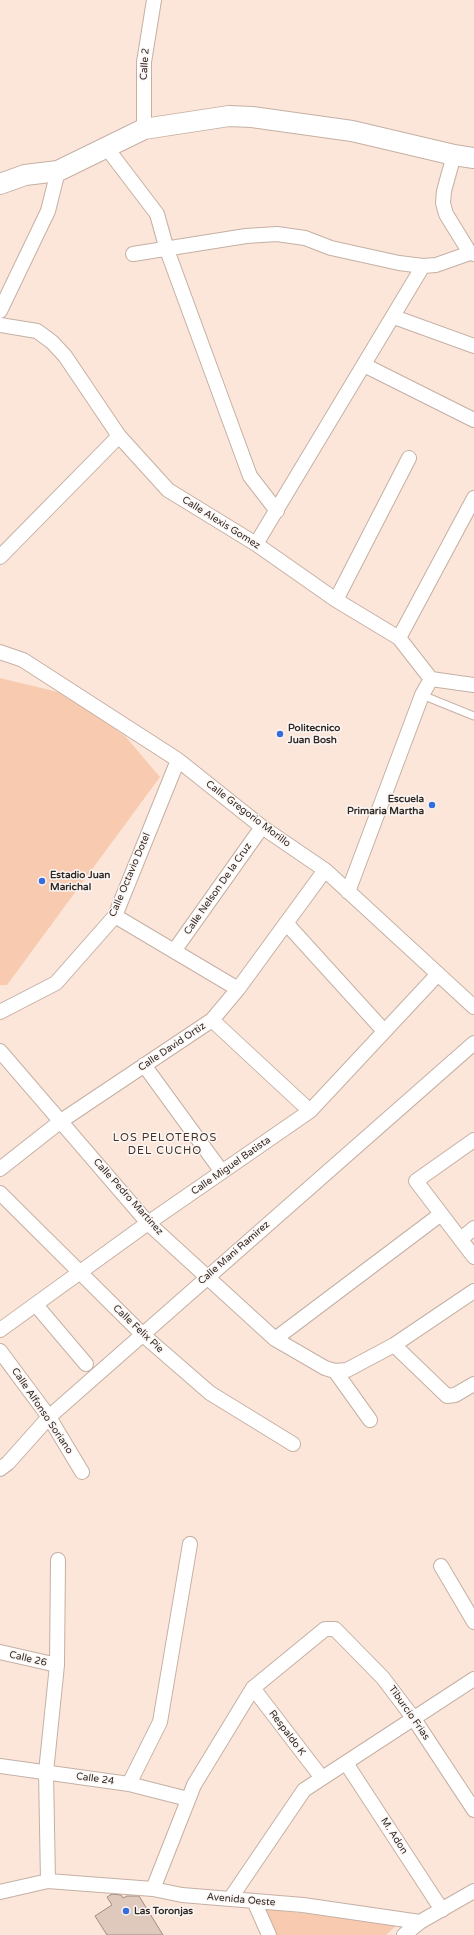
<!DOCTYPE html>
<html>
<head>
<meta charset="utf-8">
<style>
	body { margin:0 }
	canvas { display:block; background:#fce6d9 }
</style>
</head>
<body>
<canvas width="474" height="1935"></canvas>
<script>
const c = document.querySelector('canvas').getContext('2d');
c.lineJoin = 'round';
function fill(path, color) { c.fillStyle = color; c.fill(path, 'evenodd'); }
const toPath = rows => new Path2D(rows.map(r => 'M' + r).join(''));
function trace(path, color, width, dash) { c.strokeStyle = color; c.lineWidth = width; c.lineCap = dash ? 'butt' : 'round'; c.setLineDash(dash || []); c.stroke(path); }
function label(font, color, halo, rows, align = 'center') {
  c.font = font + ' "Varela Round",sans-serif'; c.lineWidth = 3; c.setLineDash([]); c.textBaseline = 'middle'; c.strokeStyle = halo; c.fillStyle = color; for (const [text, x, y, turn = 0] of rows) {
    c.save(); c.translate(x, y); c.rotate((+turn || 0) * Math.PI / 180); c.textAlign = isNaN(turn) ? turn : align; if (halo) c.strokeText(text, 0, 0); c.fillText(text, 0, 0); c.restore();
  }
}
fill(toPath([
	[0,678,66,694,125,736,160,777,7,985,0,985],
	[265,1909,398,1924,386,1935,275,1935]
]), '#f8cbb1');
const building = toPath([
	[112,1894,121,1895,123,1898,127,1896,139,1896,163,1935,107,1935,95,1916,112,1905,107,1897,112,1894]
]);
fill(building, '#dfc9bc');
trace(building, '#a08c80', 1);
const lane = toPath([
	[422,695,474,716]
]);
const street = toPath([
	[144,129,144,62,154,0],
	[106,147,157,214,167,250,250,476,277,511],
	[454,155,444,191,443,203,446,214,470,253],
	[133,254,246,236,277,234,305,238,331,248,399,263,423,266,436,265,470,253,474,254],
	[0,311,48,211,58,171],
	[394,317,474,346],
	[0,325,37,331,52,342,65,356,119,436,168,490,256,544,336,600,399,638,431,679,474,685],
	[364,365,474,420],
	[256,544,423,266],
	[0,557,119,436],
	[336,600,409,458],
	[399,638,474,498],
	[0,652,23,660,178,760,262,827,325,870,474,1007],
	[348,892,422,695,431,679],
	[115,916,238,989],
	[286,923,384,1031],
	[174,951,262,827],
	[0,1012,56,983,115,916,178,760],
	[212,1020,310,1111],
	[0,1051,148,1223,275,1339,325,1368,335,1371,347,1370,394,1345,474,1291],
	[144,1065,222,1172],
	[474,1140,416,1181,474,1257],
	[0,1169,61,1121,212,1020,238,989,325,870],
	[0,1193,142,1334,210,1393,293,1444],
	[461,1239,474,1228],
	[36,1305,86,1364],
	[0,1330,148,1223,310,1111,438,974],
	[275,1339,441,1214],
	[394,1345,447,1396,455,1395,474,1384],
	[0,1351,49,1417,82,1472],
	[335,1371,370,1420],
	[0,1469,8,1463,49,1417,474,1043],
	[441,1566,474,1622],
	[0,1652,57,1665],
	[253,1688,322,1778],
	[346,1763,442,1910],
	[0,1766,129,1784,188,1799],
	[129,1784,160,1722,190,1544],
	[48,1881,46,1772,57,1665,58,1560],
	[153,1889,194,1785,253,1688,325,1629,335,1629,383,1678,414,1719,474,1810],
	[0,1892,48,1881,153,1889,182,1895,303,1905,420,1922],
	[230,1899,304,1790,474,1679],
	[254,1901,269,1935],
	[404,1935,420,1922,474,1891]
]);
const secondary = toPath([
	[0,184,25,175,58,171,144,129,229,116,252,117,352,131,454,155,474,158]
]);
trace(lane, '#c5b0a4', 9);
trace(street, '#c5b0a4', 16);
trace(secondary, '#c5b0a4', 22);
trace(lane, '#fff', 7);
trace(street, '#fff', 14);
trace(secondary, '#fff', 20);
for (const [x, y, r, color] of [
	[280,734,4,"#366ddc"],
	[432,805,4,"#366ddc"],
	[42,881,4,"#366ddc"],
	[126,1911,4,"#366ddc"]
]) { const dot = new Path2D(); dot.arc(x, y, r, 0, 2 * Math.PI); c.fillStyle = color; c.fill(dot); trace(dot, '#fcf7f5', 1.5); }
label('10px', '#312924', '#fcf7f5', [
	["Calle 2",145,64,-86],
	["Calle Alexis Gomez",221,523,32],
	["Calle Gregorio Morillo",248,814,37],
	["Calle Octavio Dotel",130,875,-67],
	["Calle Nelson De la Cruz",218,889,-55],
	["Calle David Ortiz",172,1047,-34],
	["Calle Miguel Batista",231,1166,-35],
	["Calle Pedro Martinez",128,1197,48],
	["Calle Mani Ramirez",234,1253,-41],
	["Calle Felix Pie",138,1329,43],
	["Calle Alfonso Soriano",42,1411,56],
	["Calle 26",28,1659,13],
	["Tiburcio Frias",409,1713,55],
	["Respaldo K",287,1733,53],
	["Calle 24",95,1779,8],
	["M. Adon",394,1836,57],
	["Avenida Oeste",241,1900,5]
]);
label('bold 10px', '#312924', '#fcf7f5', [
	["Politecnico",288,728],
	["Juan Bosh",288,740],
	["Escuela",424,799,"right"],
	["Primaria Martha",424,811,"right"],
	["Estadio Juan",50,875],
	["Marichal",50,887],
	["Las Toronjas",134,1911]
], 'left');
c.letterSpacing = '1px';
label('11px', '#403026', '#fcf7f5', [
	["LOS PELOTEROS",165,1138],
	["DEL CUCHO",165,1151]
]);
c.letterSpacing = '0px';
</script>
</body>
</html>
